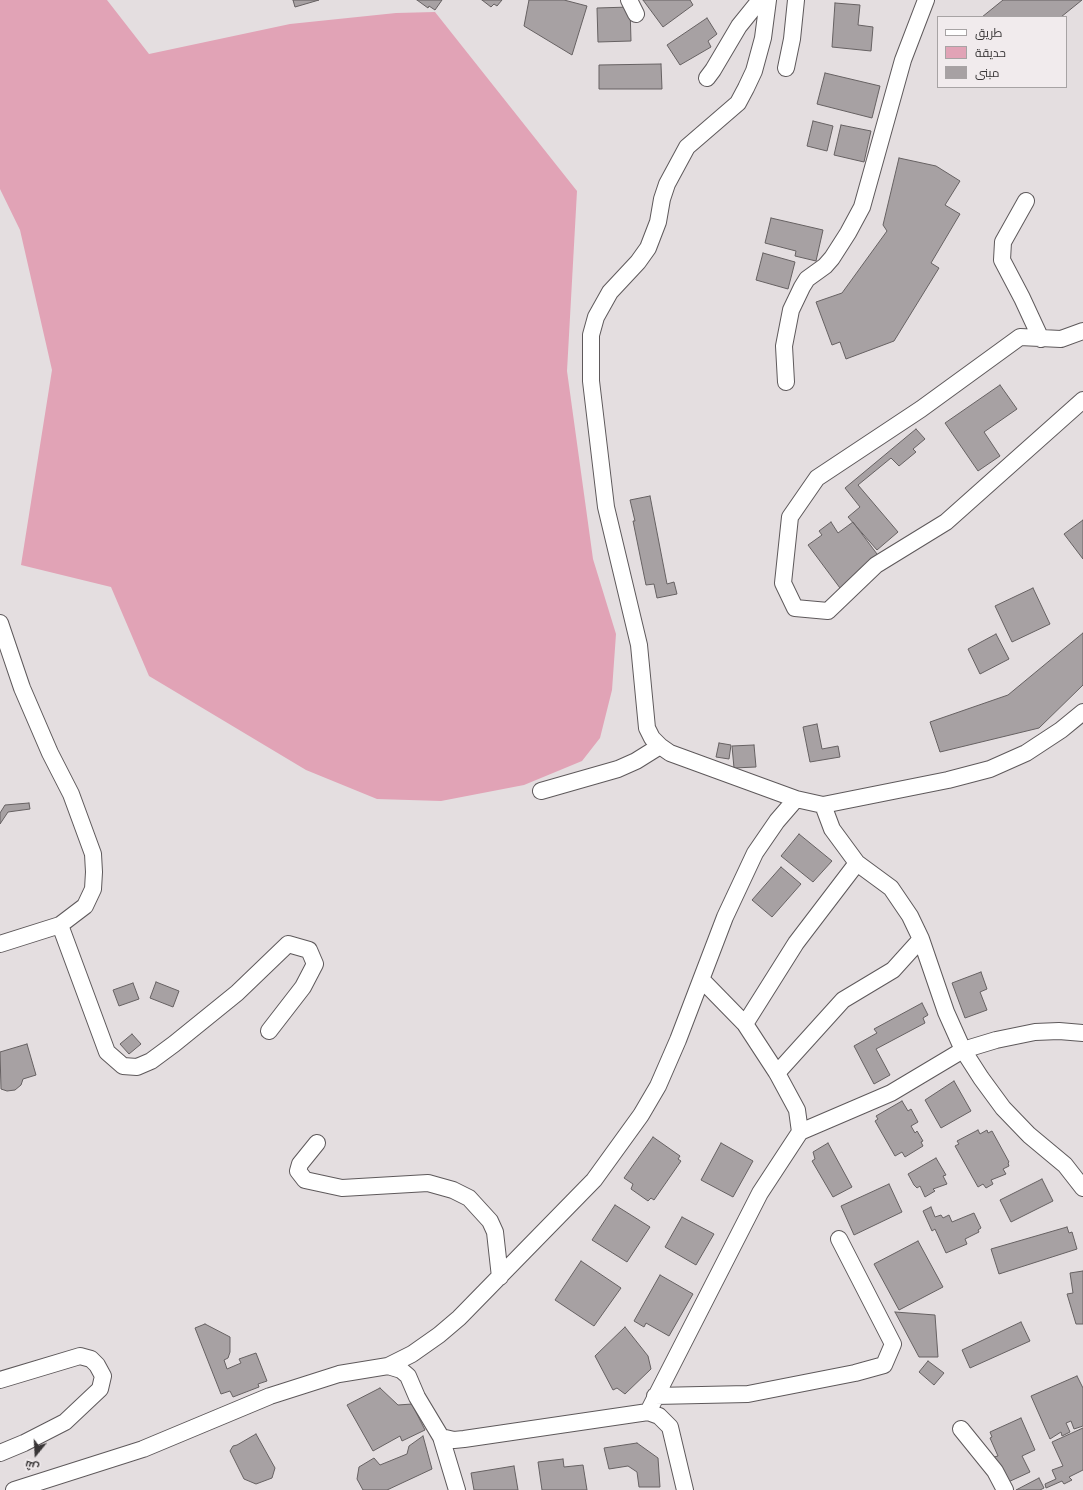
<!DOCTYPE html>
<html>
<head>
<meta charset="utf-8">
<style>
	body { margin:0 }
	#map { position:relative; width:1083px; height:1490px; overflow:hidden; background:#e4dee0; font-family:Karla,Cairo,sans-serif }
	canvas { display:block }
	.legend { position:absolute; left:937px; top:16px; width:130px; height:72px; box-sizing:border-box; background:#f1ebed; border:1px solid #a7a3a4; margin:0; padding:5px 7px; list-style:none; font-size:12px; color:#393637 }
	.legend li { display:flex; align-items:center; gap:8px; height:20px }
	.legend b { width:20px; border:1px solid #a7a3a4 }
	.north { position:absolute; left:16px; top:1434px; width:40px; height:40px; -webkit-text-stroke:3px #f1ebed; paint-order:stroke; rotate:198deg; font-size:11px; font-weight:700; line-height:16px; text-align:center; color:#393637 }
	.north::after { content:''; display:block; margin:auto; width:14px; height:18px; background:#393637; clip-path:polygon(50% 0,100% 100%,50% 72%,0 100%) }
</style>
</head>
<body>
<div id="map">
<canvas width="1083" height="1490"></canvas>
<ul class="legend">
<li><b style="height:5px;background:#fff"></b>طريق</li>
<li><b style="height:11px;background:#e1a3b6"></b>حديقة</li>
<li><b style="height:11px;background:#a7a1a3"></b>مبنى</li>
</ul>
<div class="north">ش</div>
</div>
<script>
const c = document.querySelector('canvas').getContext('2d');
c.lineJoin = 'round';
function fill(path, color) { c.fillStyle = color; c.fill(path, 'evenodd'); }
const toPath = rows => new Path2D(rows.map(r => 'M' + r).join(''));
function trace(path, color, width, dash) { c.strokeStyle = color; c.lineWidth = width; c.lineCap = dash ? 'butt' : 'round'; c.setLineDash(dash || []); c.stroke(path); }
fill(toPath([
	[0,0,107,0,149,54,290,24,396,13,435,12,577,191,567,371,593,559,616,634,612,690,600,738,582,761,524,785,441,801,377,799,306,770,149,676,111,587,21,565,52,370,20,230,0,189]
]), '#e1a3b6');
const building = toPath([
	[293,0,319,0,295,7,293,0],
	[417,0,442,0,435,10,429,6,428,8,417,0],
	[482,0,502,0,497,6,494,4,491,7,482,0],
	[529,0,564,0,587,6,572,55,524,26,529,0],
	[643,0,690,0,693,5,663,27,643,0],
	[1003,0,1082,0,1061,17,982,17,1003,0],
	[835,3,860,5,858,25,873,27,871,51,832,47,835,3],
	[630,7,631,41,598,42,597,8,630,7],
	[707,18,717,34,708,41,711,47,680,65,667,45,707,18],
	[661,64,662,89,599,89,599,65,661,64],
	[825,73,880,86,872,118,817,104,825,73],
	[813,121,833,126,827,151,807,146,813,121],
	[841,125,871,131,864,162,834,155,841,125],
	[899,158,936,166,960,181,945,205,960,214,931,263,939,268,894,341,846,359,840,342,832,345,816,302,842,293,887,231,883,225,899,158],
	[771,218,823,230,816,261,795,256,796,251,765,243,771,218],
	[763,253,795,262,788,289,756,280,763,253],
	[1000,385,1017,409,984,432,1000,456,978,471,945,423,1000,385],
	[916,429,925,439,913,449,916,452,899,466,891,458,858,485,898,532,877,550,848,517,860,507,845,488,916,429],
	[650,496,667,584,674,582,677,594,657,598,654,584,646,585,633,521,635,521,630,500,650,496],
	[1083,520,1083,559,1064,534,1083,520],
	[831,522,838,533,853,522,880,558,840,588,808,545,822,535,819,531,831,522],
	[1033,588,1050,624,1012,642,995,606,1033,588],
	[1083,633,1083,685,1039,728,940,752,930,722,1008,695,1083,633],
	[996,634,1009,659,980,674,968,649,996,634],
	[817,724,822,749,838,746,840,757,810,762,803,727,817,724],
	[719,743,731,745,729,759,716,757,719,743],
	[754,745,756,767,734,768,732,746,754,745],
	[29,803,30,809,8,812,0,824,0,813,5,805,29,803],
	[799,834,832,861,813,882,781,856,799,834],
	[781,867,801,884,772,917,752,900,781,867],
	[981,972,987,989,980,992,987,1010,965,1018,952,983,981,972],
	[156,982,179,991,173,1007,150,998,156,982],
	[133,983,139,999,119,1006,113,990,133,983],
	[922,1003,928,1015,923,1018,925,1023,876,1049,890,1075,874,1084,854,1046,877,1033,874,1029,922,1003],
	[132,1034,141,1044,129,1054,120,1044,132,1034],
	[27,1044,36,1075,23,1079,21,1085,15,1090,7,1091,1,1089,0,1052,27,1044],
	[954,1081,971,1111,941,1128,925,1100,954,1081],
	[902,1101,908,1111,911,1109,918,1122,911,1126,915,1133,917,1131,923,1141,921,1142,923,1146,905,1157,902,1152,895,1156,875,1121,878,1119,876,1116,902,1101],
	[978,1130,980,1134,987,1130,988,1133,992,1131,1009,1162,1008,1163,1009,1166,1003,1169,1006,1174,991,1180,993,1184,986,1188,983,1184,978,1187,955,1146,959,1144,957,1141,978,1130],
	[653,1137,680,1156,678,1159,681,1161,654,1200,651,1198,648,1201,631,1189,633,1184,624,1178,653,1137],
	[721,1143,753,1161,733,1197,701,1180,721,1143],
	[828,1143,852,1187,833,1197,812,1161,815,1159,813,1152,828,1143],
	[936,1158,946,1175,943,1176,947,1184,933,1189,935,1191,925,1197,920,1186,917,1188,914,1185,908,1174,936,1158],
	[1042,1179,1053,1201,1011,1222,1000,1200,1042,1179],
	[889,1184,902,1212,854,1235,841,1206,889,1184],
	[615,1205,650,1227,627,1262,592,1240,615,1205],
	[931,1207,935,1217,941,1215,943,1218,949,1215,952,1222,974,1213,981,1228,978,1230,979,1232,965,1239,967,1244,946,1253,935,1229,932,1231,923,1211,931,1207],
	[682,1217,714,1234,696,1265,665,1247,682,1217],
	[1067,1227,1069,1233,1072,1232,1077,1249,999,1274,991,1249,1067,1227],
	[918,1241,943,1287,899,1310,874,1264,918,1241],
	[581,1261,621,1288,594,1326,555,1300,581,1261],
	[1083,1271,1083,1324,1076,1324,1067,1294,1073,1293,1070,1273,1083,1271],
	[660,1275,693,1294,669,1336,646,1323,644,1327,634,1321,660,1275],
	[895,1312,935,1315,938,1357,919,1357,895,1312],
	[1021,1322,1030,1341,970,1368,962,1350,1021,1322],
	[205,1324,230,1337,230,1352,228,1358,224,1360,227,1369,241,1363,239,1359,256,1353,267,1381,258,1384,259,1387,233,1397,230,1391,221,1394,195,1328,205,1324],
	[625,1327,648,1356,651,1369,625,1394,617,1388,613,1390,595,1356,625,1327],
	[928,1361,944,1373,934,1385,919,1372,928,1361],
	[1077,1376,1083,1388,1083,1426,1074,1429,1071,1421,1066,1423,1070,1432,1062,1436,1061,1432,1050,1439,1031,1396,1077,1376],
	[380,1388,398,1405,412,1404,425,1430,402,1441,400,1436,373,1451,347,1405,380,1388],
	[1021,1418,1035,1450,1022,1456,1030,1472,1006,1483,994,1457,998,1456,990,1438,992,1437,990,1432,1021,1418],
	[1083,1428,1083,1470,1069,1477,1072,1480,1064,1484,1062,1481,1046,1488,1045,1484,1056,1479,1052,1470,1063,1466,1052,1442,1083,1428],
	[256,1434,275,1468,272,1478,256,1484,244,1479,230,1451,233,1446,237,1445,256,1434],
	[423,1436,432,1469,387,1490,363,1490,357,1479,359,1467,374,1458,380,1465,407,1454,409,1446,423,1436],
	[637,1443,658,1458,660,1487,639,1487,637,1472,628,1466,609,1469,604,1448,637,1443],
	[563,1459,564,1467,583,1465,587,1490,542,1490,538,1462,563,1459],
	[514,1466,518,1490,474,1490,471,1473,514,1466],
	[1039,1478,1044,1488,1040,1490,1016,1490,1039,1478]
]);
fill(building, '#a7a1a3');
trace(building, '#666162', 1);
const minor = toPath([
	[629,0,636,14],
	[768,0,763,38,754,71,746,88,738,103,687,147,667,184,662,199,658,222,648,248,638,262,610,292,596,317,591,335,591,381,606,507,639,645,647,728,652,738,660,746,670,753,796,799,823,805,948,780,990,769,1026,753,1061,730,1083,712],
	[786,68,792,39,796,0],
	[707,78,713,70,739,26,760,0],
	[1026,201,1003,242,1002,260,1022,298,1041,339],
	[1083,331,1061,339,1020,337,921,409,817,478,790,517,783,583,795,608,828,611,876,565,946,522,1083,400],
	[786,382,784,346,791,310,802,287,807,279,825,266,832,258,848,233,862,207,903,60,926,0],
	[0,623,22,688,50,753,71,794,93,854,94,872,93,889,85,906,60,925,0,944],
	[541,791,618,769,636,761,660,746],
	[823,805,832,829,857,863,891,888,910,916,921,939,946,1012,963,1050,981,1078,1003,1108,1029,1135,1065,1165,1083,1188],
	[60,925,107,1052,123,1066,137,1067,151,1061,174,1044,237,993,288,944,309,950,315,964,303,987,269,1031],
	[702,980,745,1024],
	[777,1073,843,1000,893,970,921,939],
	[800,1132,891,1093,963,1050,996,1040,1035,1032,1059,1031,1083,1033],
	[317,1143,300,1164,298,1171,305,1180,342,1188,428,1183,453,1190,469,1198,490,1221,495,1232,500,1277],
	[388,1366,401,1370,408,1376,417,1397,441,1437,457,1490],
	[0,1380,80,1356,91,1359,97,1365,103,1376,100,1389,65,1422,24,1443,0,1453],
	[655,1396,748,1394,855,1373,884,1365,893,1344,839,1239],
	[648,1412,760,1193,800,1132,797,1110,777,1073,745,1024,796,943,857,863],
	[961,1429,995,1471,1005,1490],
	[441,1437,454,1440,464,1439,648,1412,659,1416,670,1427,685,1490],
	[14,1490,143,1449,270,1396,339,1374,388,1366,412,1354,439,1335,459,1318,594,1180,641,1115,658,1086,678,1040,725,917,755,853,777,821,796,799]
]);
trace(minor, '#5e595b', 18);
trace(minor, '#fff', 16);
</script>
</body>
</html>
